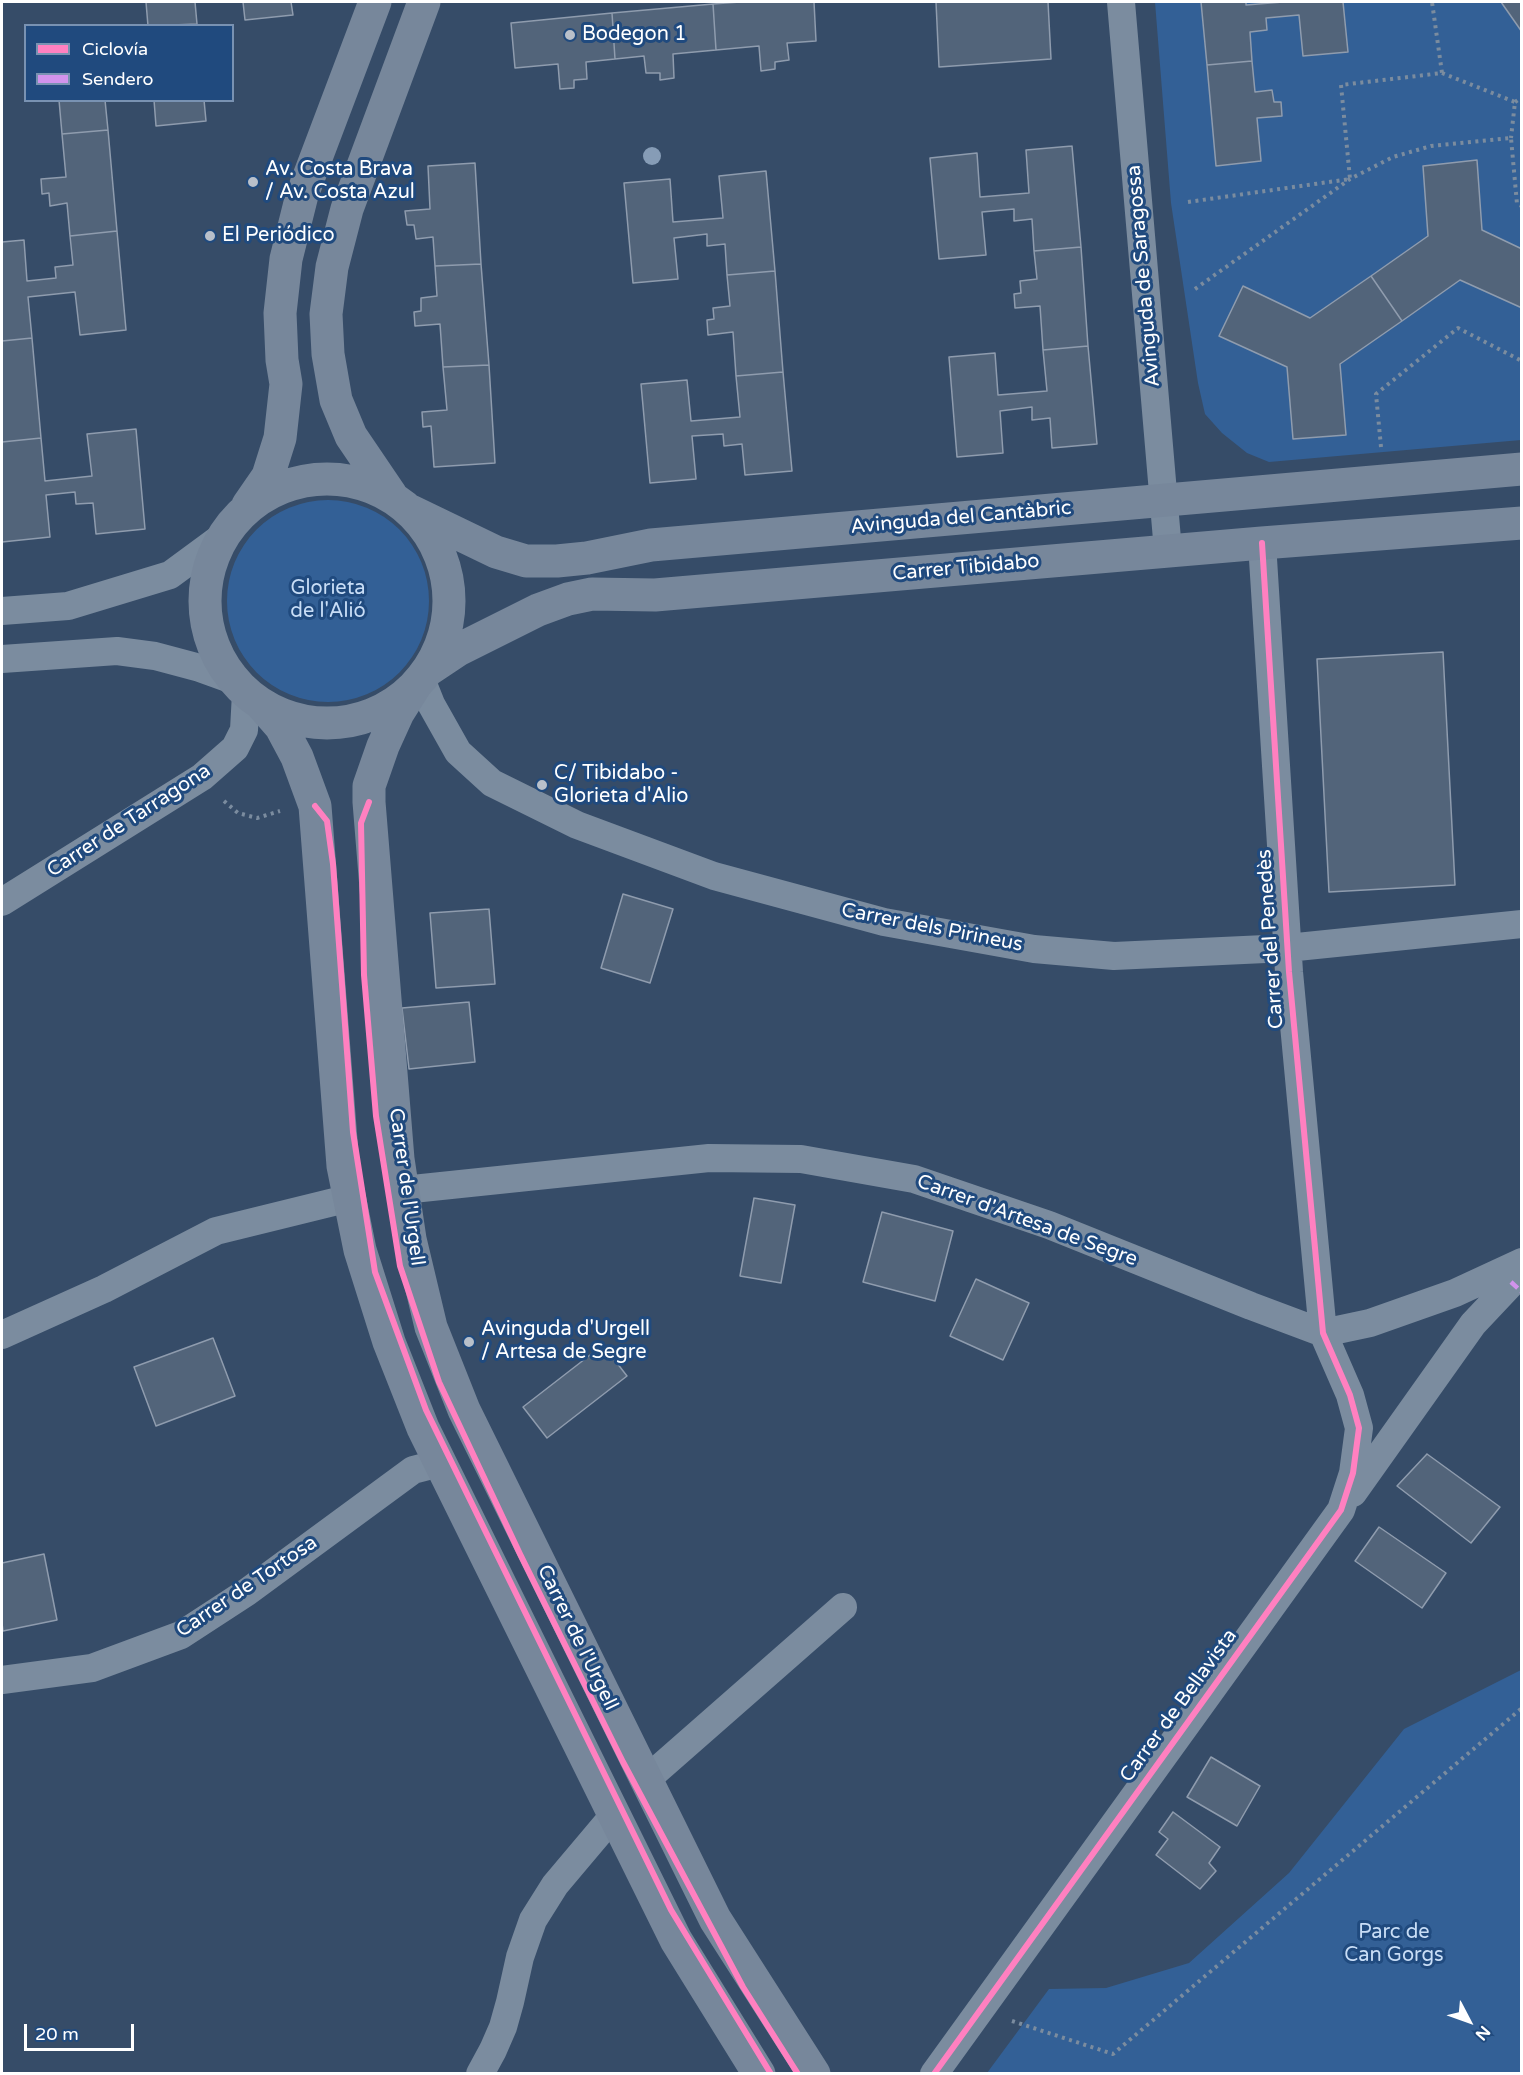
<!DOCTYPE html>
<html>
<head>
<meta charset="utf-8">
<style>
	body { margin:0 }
	#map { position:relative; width:1523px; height:2075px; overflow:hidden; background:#364c68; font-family:"Varela Round",sans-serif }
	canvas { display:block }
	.frame { position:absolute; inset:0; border:3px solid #fff; pointer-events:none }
	.legend { position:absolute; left:24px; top:24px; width:210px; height:78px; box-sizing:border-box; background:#204a7e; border:2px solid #7992b2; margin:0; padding:8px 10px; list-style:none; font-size:18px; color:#fff }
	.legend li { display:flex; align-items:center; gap:12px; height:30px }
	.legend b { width:30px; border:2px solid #7992b2 }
	.north { position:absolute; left:1439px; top:1991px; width:60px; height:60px; -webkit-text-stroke:4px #204a7e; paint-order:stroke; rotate:131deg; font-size:16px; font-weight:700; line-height:24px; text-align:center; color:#fff }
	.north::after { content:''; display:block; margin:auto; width:21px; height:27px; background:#fff; clip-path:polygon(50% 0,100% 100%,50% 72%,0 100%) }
	.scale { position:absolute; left:24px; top:2024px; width:110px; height:27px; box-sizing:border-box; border:3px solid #fff; border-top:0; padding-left:8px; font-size:18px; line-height:21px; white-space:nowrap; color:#fff; -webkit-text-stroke:4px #204a7e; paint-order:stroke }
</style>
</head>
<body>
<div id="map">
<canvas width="1523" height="2075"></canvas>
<div class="frame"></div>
<ul class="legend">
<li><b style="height:8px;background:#ff80c0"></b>Ciclovía</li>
<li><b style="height:8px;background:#d193ec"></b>Sendero</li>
</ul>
<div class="north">N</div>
<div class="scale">20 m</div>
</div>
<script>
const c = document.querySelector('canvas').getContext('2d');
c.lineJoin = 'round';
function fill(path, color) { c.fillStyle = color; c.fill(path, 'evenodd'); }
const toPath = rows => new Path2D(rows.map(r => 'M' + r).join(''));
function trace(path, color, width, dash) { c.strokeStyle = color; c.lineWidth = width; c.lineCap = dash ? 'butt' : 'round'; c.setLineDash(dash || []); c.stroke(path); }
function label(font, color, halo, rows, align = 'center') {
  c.font = font + ' "Varela Round",sans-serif'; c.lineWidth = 6; c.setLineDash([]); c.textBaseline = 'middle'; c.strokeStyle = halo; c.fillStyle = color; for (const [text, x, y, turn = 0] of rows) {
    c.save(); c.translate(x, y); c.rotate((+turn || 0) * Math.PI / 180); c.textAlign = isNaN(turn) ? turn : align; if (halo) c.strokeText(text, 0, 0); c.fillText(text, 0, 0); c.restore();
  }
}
fill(toPath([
	[1155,2,1521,2,1521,440,1269,462,1247,453,1222,433,1205,414,1198,383,1171,203],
	'227 601a101 101 0 1 1 202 0a101 101 0 1 1-202 0Z',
	[1521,1670,1521,2073,987,2073,1049,1989,1106,1988,1189,1963,1289,1873,1404,1729]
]), '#336096');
const building = toPath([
	[146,2,195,2,197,24,148,26,146,2],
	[243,2,291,2,293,15,245,20,243,2],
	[740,2,814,2,816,41,787,43,789,60,775,62,775,69,761,71,759,46,716,50,713,4,740,2],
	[936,2,1048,2,1051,59,939,67,936,2],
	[1201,2,1246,2,1246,5,1283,2,1343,2,1348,52,1303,56,1299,15,1266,18,1267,30,1250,32,1252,61,1207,65,1201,2],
	[1501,2,1522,2,1522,32,1501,2],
	[713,4,716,50,673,54,674,78,660,80,660,73,646,73,644,56,615,59,612,13,713,4],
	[612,13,615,59,586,62,587,79,574,80,574,88,560,89,558,64,515,68,511,23,612,13],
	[1252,61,1255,92,1272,90,1274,102,1281,102,1282,116,1257,118,1261,161,1216,166,1207,65,1252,61],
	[59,100,105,100,108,130,62,134,59,100],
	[154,100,204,100,206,121,156,126,154,100],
	[108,130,117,231,70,236,67,203,50,206,49,193,42,194,41,179,66,177,62,134,108,130],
	[1072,146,1081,247,1034,251,1032,219,1014,221,1014,209,982,212,986,255,939,259,930,158,977,153,980,197,1029,193,1026,150,1072,146],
	[1477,160,1482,230,1522,249,1522,308,1460,280,1402,321,1371,276,1428,236,1423,166,1477,160],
	[475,163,481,264,435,266,433,237,416,239,414,225,407,225,405,211,430,209,428,166,475,163],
	[766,171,775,271,727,275,725,244,707,246,707,234,674,238,678,279,633,283,624,183,670,179,673,222,723,218,719,176,766,171],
	[117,231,126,330,80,335,75,292,28,297,32,338,2,341,2,242,24,240,27,281,56,278,55,267,73,265,70,236,117,231],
	[1081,247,1088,346,1043,350,1040,306,1015,308,1014,294,1021,293,1020,281,1037,279,1034,251,1081,247],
	[481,264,489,365,443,367,440,324,415,326,414,312,421,311,421,298,437,296,435,266,481,264],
	[775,271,783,372,736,376,733,332,708,335,707,320,714,319,713,308,730,306,727,275,775,271],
	[1371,276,1402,321,1340,364,1346,435,1293,439,1287,367,1219,336,1243,286,1310,318,1371,276],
	[32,338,41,438,2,442,2,341,32,338],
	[1088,346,1097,444,1052,448,1050,418,1032,420,1032,407,1000,411,1003,453,957,457,949,357,995,353,998,395,1047,391,1043,350,1088,346],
	[489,365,495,463,434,467,431,426,423,427,422,412,447,410,443,367,489,365],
	[783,372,792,471,745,475,742,444,724,446,723,434,692,436,696,479,650,483,641,384,687,380,691,421,740,417,736,376,783,372],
	[136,429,145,529,96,534,93,503,76,504,75,492,46,495,50,537,2,542,2,442,41,438,45,481,92,476,87,434,136,429],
	[1443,652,1455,885,1329,892,1317,659,1443,652],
	[623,894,673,909,650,983,601,968,623,894],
	[489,909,495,984,436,988,430,913,489,909],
	[469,1002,475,1062,409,1069,402,1008,469,1002],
	[754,1198,795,1205,781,1283,740,1276,754,1198],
	[882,1212,953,1231,935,1301,863,1282,882,1212],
	[976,1279,1029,1303,1003,1360,950,1336,976,1279],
	[213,1338,235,1396,156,1426,134,1367,213,1338],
	[603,1345,627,1376,547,1438,523,1407,603,1345],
	[1427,1454,1500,1507,1471,1543,1397,1486,1427,1454],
	[1379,1527,1446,1573,1422,1608,1355,1561,1379,1527],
	[44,1554,57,1620,3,1631,2,1623,2,1563,44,1554],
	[1211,1757,1260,1786,1237,1826,1187,1797,1211,1757],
	[1173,1812,1220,1847,1209,1863,1216,1871,1200,1889,1156,1855,1168,1839,1159,1832,1173,1812]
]);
fill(building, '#52647a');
trace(building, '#8f9cae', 1.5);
trace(toPath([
	[1442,73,1515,102,1511,138],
	[1515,102,1522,97],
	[1188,202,1350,179,1341,85,1442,73,1432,2],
	[1195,289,1350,179,1393,157,1431,146,1511,138,1517,204,1522,206],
	[1381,447,1376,394,1458,328,1522,361],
	[224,801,238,813,257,818,280,811],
	[1012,2021,1113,2054,1522,1708]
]), '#7b8c9f', 4, [3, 4.5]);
trace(toPath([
	[1121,2,1168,551],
	[2,611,68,606,170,575,223,536],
	[2,659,117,651,155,656,200,668,236,681],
	[421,679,431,704,458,752,492,783,577,825,714,876,884,922,1034,949,1114,956,1287,948,1522,924],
	[2,902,202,777,235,748,244,730,246,693],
	[403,1190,709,1158,801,1159,914,1179,1049,1225,1251,1306,1323,1333,1370,1323,1455,1293,1522,1262],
	[2,1335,104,1289,216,1231,350,1198],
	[1353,1493,1473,1324,1522,1272],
	[2,1680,92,1668,181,1635,247,1592,413,1470,440,1463],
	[647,1779,843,1607],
	[480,2074,493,2050,503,2027,510,2002,520,1957,533,1920,555,1885,614,1815],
	[934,2074,1341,1510,1353,1473,1359,1428,1350,1395,1323,1333,1289,972,1262,543]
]), '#7b8c9f', 28);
trace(toPath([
	'205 601a122 122 0 1 1 244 0a122 122 0 1 1-244 0Z',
	[391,495,351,436,336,400,328,354,326,314,332,267,347,209,424,2],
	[248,505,268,476,280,438,286,384,282,360,280,313,286,259,302,195,375,2],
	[411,511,496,552,526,561,557,561,587,558,651,545,1522,469],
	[428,670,458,650,538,610,568,599,592,594,655,595,1262,543,1522,523],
	[415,686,398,713,383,746,369,786,369,802,398,1159,410,1239,431,1327,464,1410,715,1919,814,2074],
	[260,703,281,727,297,757,315,806,343,1166,360,1250,389,1342,423,1428,676,1940,759,2074]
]), '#77879b', 33);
trace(toPath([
	[1511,1282,1522,1292]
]), '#d193ec', 4.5, [9, 4.5]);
trace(toPath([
	[369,802,361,823,364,975,376,1116,400,1266,439,1382,520,1554,623,1762,743,1987,798,2074],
	[315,806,327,821,333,864,353,1132,375,1272,426,1410,671,1910,771,2074],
	[934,2074,1341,1510,1353,1473,1359,1428,1350,1395,1323,1333,1289,972,1262,543]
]), '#ff80c0', 6);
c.fillStyle = '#869cb6';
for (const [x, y] of [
	[652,156]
]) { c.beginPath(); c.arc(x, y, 9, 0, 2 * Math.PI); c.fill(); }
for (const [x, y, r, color] of [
	[570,35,6,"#b9c0ca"],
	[253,182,6,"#b9c0ca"],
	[210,236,6,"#b9c0ca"],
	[542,785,6,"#b9c0ca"],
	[469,1342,6,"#b9c0ca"]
]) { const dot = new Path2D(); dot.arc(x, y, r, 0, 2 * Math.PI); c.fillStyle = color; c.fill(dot); trace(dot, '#204a7e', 2); }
label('20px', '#fff', '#204a7e', [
	["Bodegon 1",582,35],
	["Av. Costa Brava",265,170],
	["/ Av. Costa Azul",265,193],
	["El Periódico",222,236],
	["C/ Tibidabo -",554,774],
	["Glorieta d'Alio",554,797],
	["Avinguda d'Urgell",481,1330],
	["/ Artesa de Segre",481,1353]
], 'left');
label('20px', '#fff', '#204a7e', [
	["Avinguda de Saragossa",1144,276,-95],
	["Avinguda del Cantàbric",961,518,-5],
	["Carrer Tibidabo",966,568,-5],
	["Carrer de Tarragona",129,821,-33],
	["Carrer dels Pirineus",932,928,11],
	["Carrer del Penedès",1271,939,-94],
	["Carrer de l'Urgell",406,1187,82],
	["Carrer d'Artesa de Segre",1027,1221,20],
	["Carrer de Tortosa",247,1587,-34],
	["Carrer de l'Urgell",577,1638,64],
	["Carrer de Bellavista",1179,1706,-54]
]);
label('20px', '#c8ddf6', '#204a7e', [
	["Glorieta",328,589],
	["de l'Alió",328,612],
	["Parc de",1394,1933],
	["Can Gorgs",1394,1956]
]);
</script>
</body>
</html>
